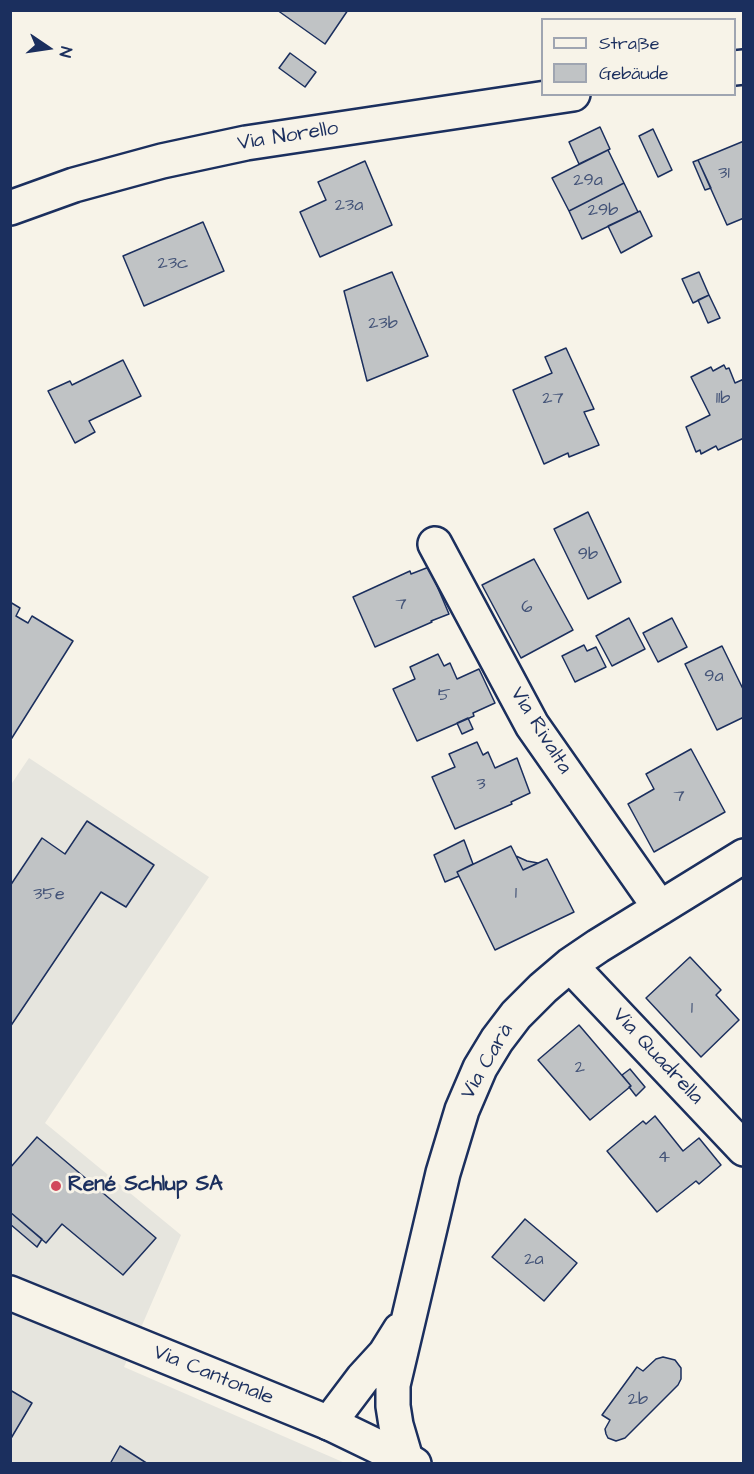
<!DOCTYPE html>
<html>
<head>
<meta charset="utf-8">
<style>
	body { margin:0 }
	#map { position:relative; width:754px; height:1474px; overflow:hidden; background:#f7f3e8; font-family:"Architects Daughter",sans-serif }
	canvas { display:block }
	.frame { position:absolute; inset:0; border:12px solid #1b2f5e; pointer-events:none }
	.legend { position:absolute; left:541px; top:18px; width:195px; height:78px; box-sizing:border-box; background:#f7f3e8; border:2px solid #9fa5b1; margin:0; padding:8px 10px; list-style:none; font-size:18px; color:#1b2f5e }
	.legend li { display:flex; align-items:center; gap:12px; height:30px }
	.legend b { width:30px; border:2px solid #9fa5b1 }
	.north { position:absolute; left:18px; top:18px; width:60px; height:60px; -webkit-text-stroke:4px #f7f3e8; paint-order:stroke; rotate:103deg; font-size:16px; font-weight:700; line-height:24px; text-align:center; color:#1b2f5e }
	.north::after { content:''; display:block; margin:auto; width:21px; height:27px; background:#1b2f5e; clip-path:polygon(50% 0,100% 100%,50% 72%,0 100%) }
</style>
</head>
<body>
<div id="map">
<canvas width="754" height="1474"></canvas>
<div class="frame"></div>
<ul class="legend">
<li><b style="height:8px;background:#f7f3e8"></b>Straße</li>
<li><b style="height:16px;background:#c0c3c5"></b>Gebäude</li>
</ul>
<div class="north">N</div>
</div>
<script>
const c = document.querySelector('canvas').getContext('2d');
c.lineJoin = 'round';
function fill(path, color) { c.fillStyle = color; c.fill(path, 'evenodd'); }
const toPath = rows => new Path2D(rows.map(r => 'M' + r).join(''));
function trace(path, color, width, dash) { c.strokeStyle = color; c.lineWidth = width; c.lineCap = dash ? 'butt' : 'round'; c.setLineDash(dash || []); c.stroke(path); }
function label(font, color, halo, rows, align = 'center') {
  c.font = font + ' "Architects Daughter",sans-serif'; c.lineWidth = 6; c.setLineDash([]); c.textBaseline = 'middle'; c.strokeStyle = halo; c.fillStyle = color; for (const [text, x, y, turn = 0] of rows) {
    c.save(); c.translate(x, y); c.rotate((+turn || 0) * Math.PI / 180); c.textAlign = isNaN(turn) ? turn : align; if (halo) c.strokeText(text, 0, 0); c.fillText(text, 0, 0); c.restore();
  }
}
fill(toPath([
	[29,758,209,877,45,1123,181,1235,124,1367,345,1463,11,1463,10,786]
]), '#e6e5de');
const building = toPath([
	[277,10,348,10,325,44,277,10],
	[290,53,316,72,305,87,279,68,290,53],
	[600,127,610,149,579,164,569,142,600,127],
	[653,129,672,170,658,177,639,136,653,129],
	[744,141,744,218,727,225,698,160,744,141],
	[608,150,624,183,569,211,552,178,608,150],
	[698,160,711,188,705,190,693,162,698,160],
	[365,161,392,225,320,257,300,212,326,200,318,182,365,161],
	[624,183,638,212,582,239,569,211,624,183],
	[640,211,652,236,621,253,608,226,640,211],
	[203,222,224,271,144,306,123,256,203,222],
	[392,272,428,356,367,381,344,291,392,272],
	[699,272,709,295,693,303,682,279,699,272],
	[709,295,720,318,708,323,698,300,709,295],
	[566,348,594,409,584,412,599,445,569,457,568,453,544,464,513,390,552,373,545,357,566,348],
	[123,360,141,396,89,421,95,432,75,443,48,391,70,381,72,385,123,360],
	[724,365,726,369,729,368,735,383,744,379,744,438,718,450,716,446,701,454,700,450,696,452,686,427,710,415,691,377,711,367,713,371,724,365],
	[588,512,621,582,588,599,554,529,588,512],
	[534,559,573,630,521,658,482,585,534,559],
	[429,567,449,614,431,621,432,622,375,647,353,597,410,571,411,574,429,567],
	[10,602,20,608,16,616,28,623,32,616,73,641,10,741,10,602],
	[629,618,645,649,612,666,596,636,629,618],
	[672,618,687,647,658,662,643,633,672,618],
	[584,645,587,651,596,647,606,667,575,682,562,656,584,645],
	[722,646,744,691,744,717,717,730,685,664,722,646],
	[438,654,444,666,450,663,457,679,479,669,495,703,473,713,474,716,417,741,393,689,415,679,410,667,438,654],
	[468,718,473,729,462,734,457,723,468,718],
	[477,742,483,755,488,752,495,768,517,758,530,793,511,802,512,804,455,829,432,777,455,767,449,754,477,742],
	[691,749,725,812,654,852,628,804,654,789,646,774,691,749],
	[87,821,154,865,126,907,101,892,10,1027,10,886,42,838,65,854,87,821],
	[464,840,473,864,457,872,459,876,445,882,434,855,464,840],
	[511,846,523,870,547,859,574,912,495,950,457,872,511,846],
	[516,856,527,861,538,863,523,870,516,856],
	[690,957,721,990,716,995,739,1020,701,1057,646,998,690,957],
	[579,1025,631,1086,590,1120,538,1060,579,1025],
	[630,1069,645,1087,636,1096,629,1087,631,1086,622,1075,630,1069],
	[655,1116,683,1151,699,1138,721,1165,699,1184,696,1181,657,1212,607,1151,643,1121,646,1124,655,1116],
	[37,1137,156,1238,123,1275,62,1224,46,1243,10,1212,10,1168,37,1137],
	[10,1212,42,1239,37,1247,10,1224,10,1212],
	[525,1219,577,1263,544,1301,492,1257,525,1219],
	[663,1357,675,1360,681,1368,681,1379,678,1385,625,1438,616,1441,608,1438,606,1434,605,1429,610,1420,602,1415,637,1367,643,1371,656,1359,663,1357],
	[10,1390,32,1403,10,1440,10,1390],
	[120,1446,148,1464,110,1464,120,1446]
]);
fill(building, '#c0c3c5');
trace(building, '#1b2f5e', 1.5);
const minor = toPath([
	[734,68,744,67],
	[10,208,74,185,162,161,246,143,573,94],
	[435,544,532,725,660,908],
	[570,965,744,1149],
	[329,1423,363,1378,385,1354,400,1330],
	[406,1459,396,1425,393,1406,393,1385,443,1173,462,1110,480,1068,497,1040,516,1015,543,988,570,965,598,946,744,856]
]);
const major = toPath([
	[10,1293,329,1423,414,1464]
]);
trace(minor, '#1b2f5e', 38);
trace(major, '#1b2f5e', 38);
trace(minor, '#f7f3e8', 33);
trace(major, '#f7f3e8', 33);
for (const [x, y, r, color] of [
	[56,1186,6,"#d1495b"]
]) { const dot = new Path2D(); dot.arc(x, y, r, 0, 2 * Math.PI); c.fillStyle = color; c.fill(dot); trace(dot, '#f7f3e8', 2); }
label('18px', '#445478', null, [
	["31",724,174],
	["29a",588,181],
	["23a",349,206],
	["29b",603,211],
	["23c",173,264],
	["23b",383,324],
	["27",553,399],
	["11b",723,399],
	["9b",588,555],
	["7",401,605],
	["6",527,608],
	["9a",714,677],
	["5",444,696],
	["3",481,785],
	["7",679,797],
	["1",516,894],
	["35e",49,895],
	["1",692,1009],
	["2",580,1068],
	["4",664,1158],
	["2a",534,1260],
	["2b",638,1400]
]);
label('21px', '#1b2f5e', '#f7f3e8', [
	["Via Norello",288,137,-9],
	["Via Rivalta",540,731,58],
	["Via Quadrella",657,1057,47],
	["Via Carà",488,1062,-60],
	["Via Cantonale",213,1376,22]
]);
label('bold 21px', '#1b2f5e', '#f7f3e8', [
	["René Schlup SA",68,1186]
], 'left');
</script>
</body>
</html>
